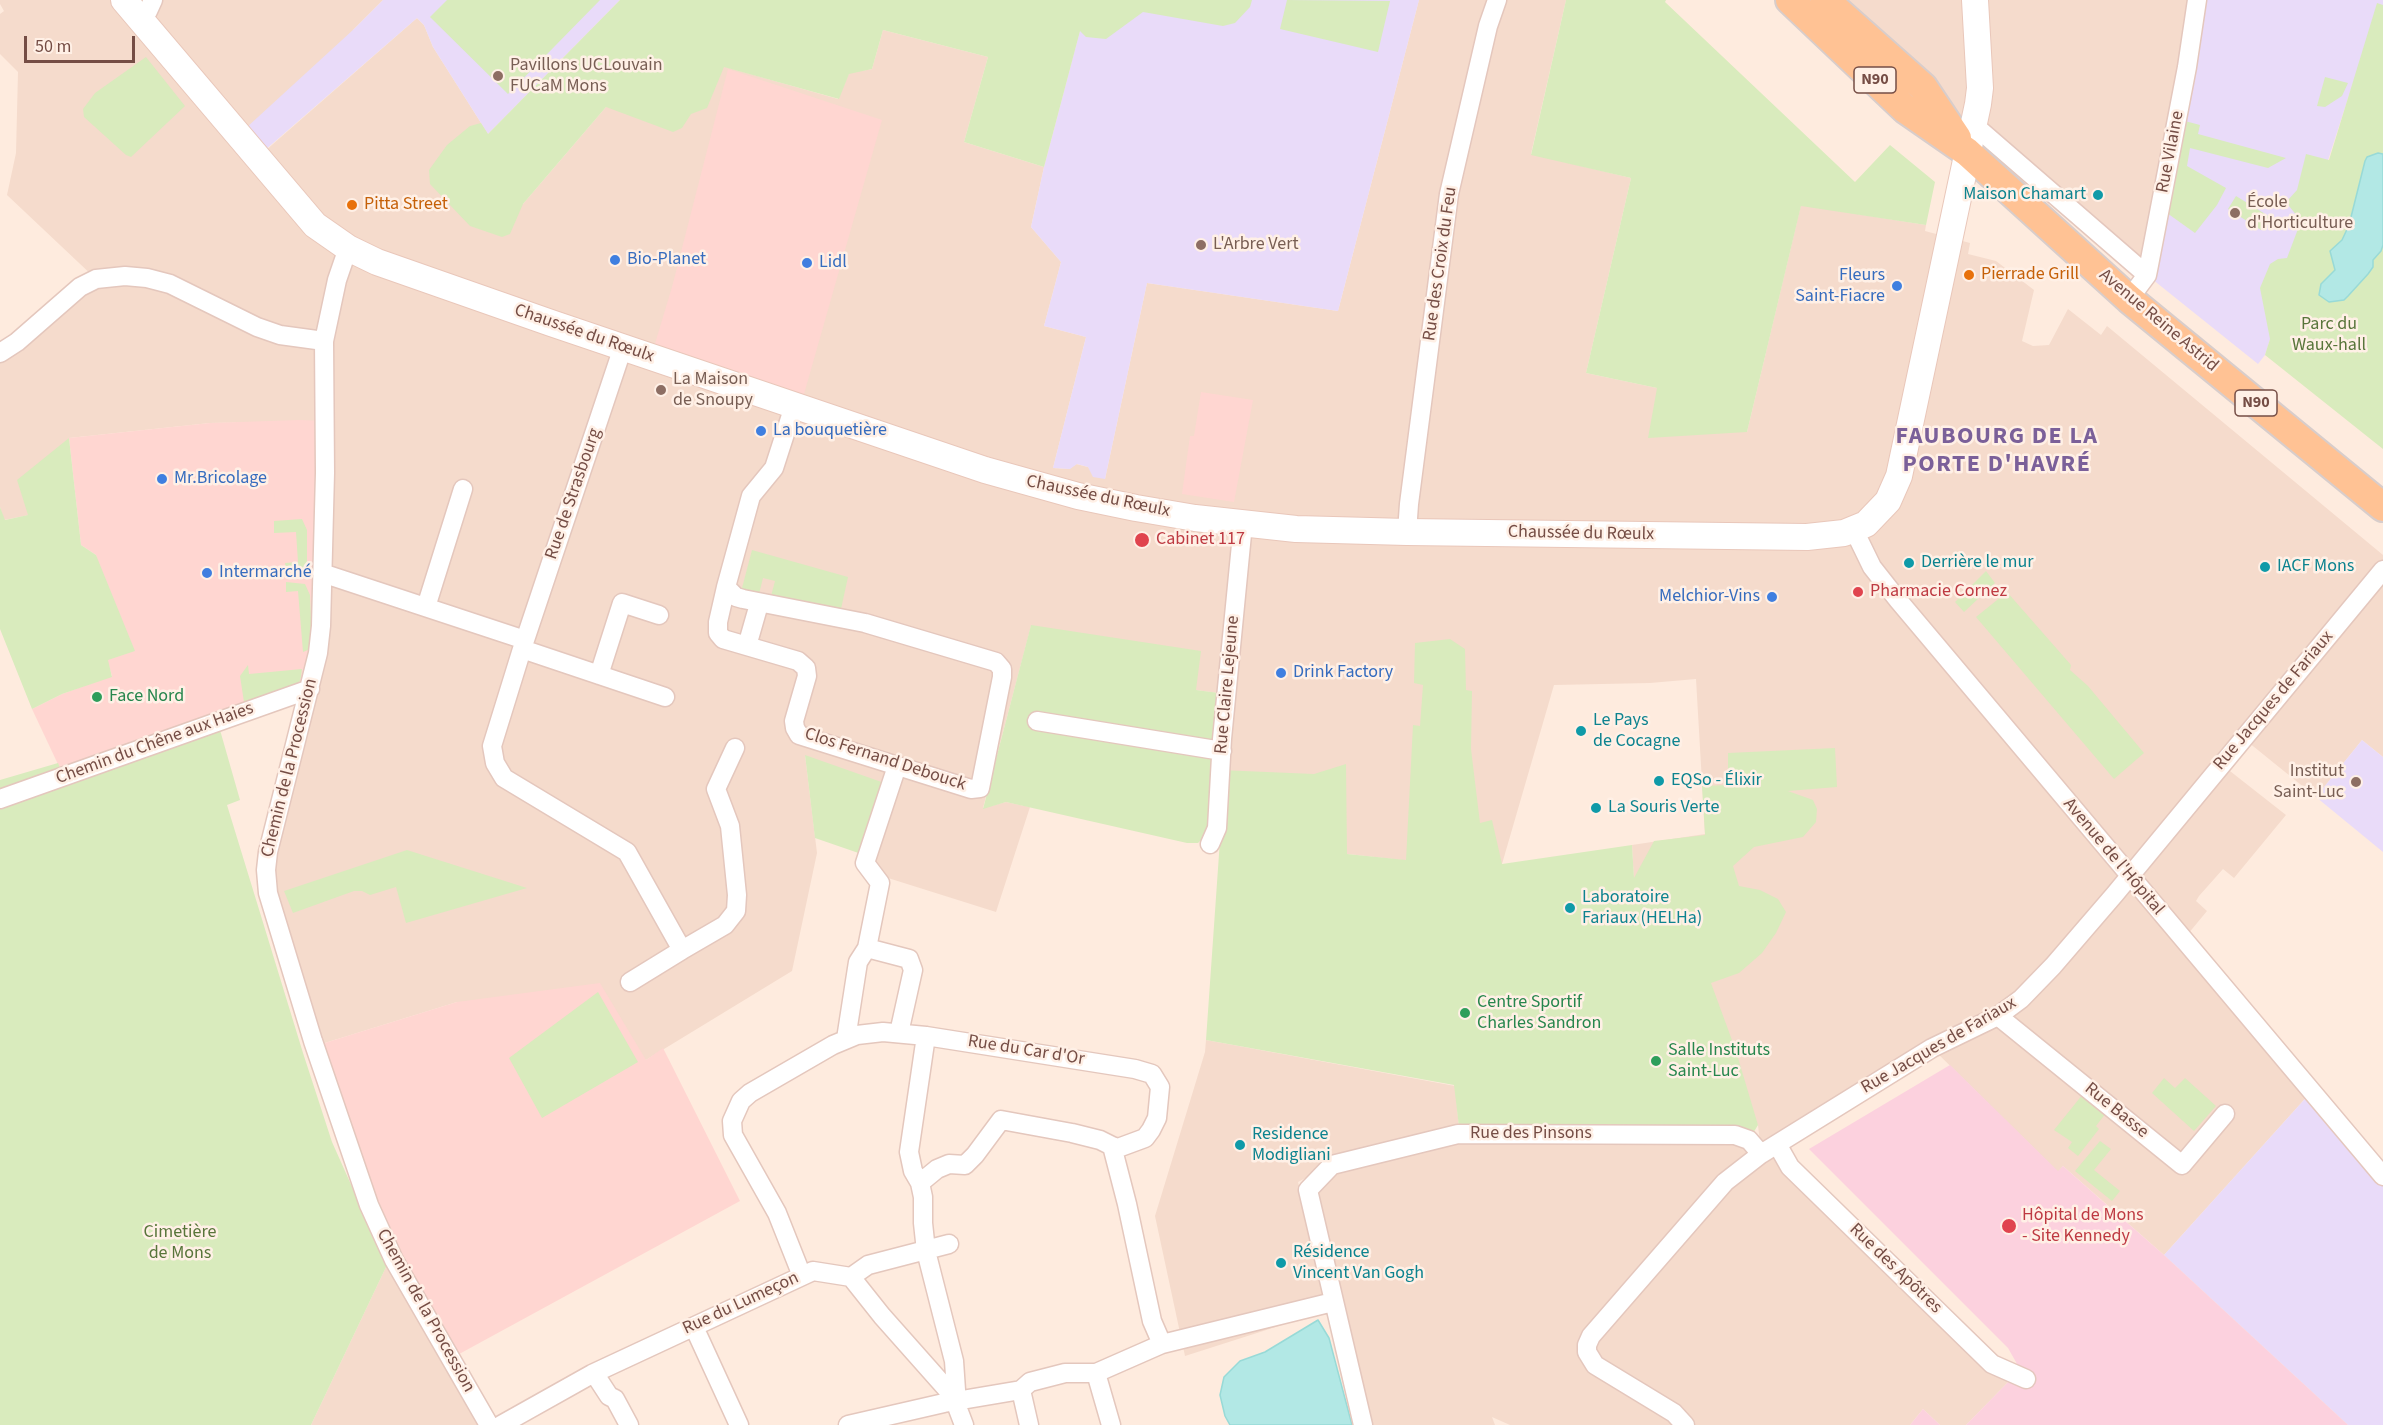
<!DOCTYPE html>
<html>
<head>
<meta charset="utf-8">
<style>
	body { margin:0 }
	#map { position:relative; width:2383px; height:1425px; overflow:hidden; background:#feebde; font-family:"Source Sans 3",sans-serif }
	canvas { display:block }
	.scale { position:absolute; left:24px; top:36px; width:111px; height:27px; box-sizing:border-box; border:3px solid #754d45; border-top:0; padding-left:8px; font-size:18px; line-height:21px; white-space:nowrap; color:#754d45; -webkit-text-stroke:4px #fff0e6; paint-order:stroke }
</style>
</head>
<body>
<div id="map">
<canvas width="2383" height="1425"></canvas>
<div class="scale">50 m</div>
</div>
<script>
const c = document.querySelector('canvas').getContext('2d');
c.lineJoin = 'round';
function fill(path, color) { c.fillStyle = color; c.fill(path, 'evenodd'); }
const toPath = rows => new Path2D(rows.map(r => 'M' + r).join(''));
function trace(path, color, width, dash) { c.strokeStyle = color; c.lineWidth = width; c.lineCap = dash ? 'butt' : 'round'; c.setLineDash(dash || []); c.stroke(path); }
function label(font, color, halo, rows, align = 'center') {
  c.font = font + ' "Source Sans 3",sans-serif'; c.lineWidth = 5; c.setLineDash([]); c.textBaseline = 'middle'; c.strokeStyle = halo; c.fillStyle = color; for (const [text, x, y, turn = 0] of rows) {
    c.save(); c.translate(x, y); c.rotate((+turn || 0) * Math.PI / 180); c.textAlign = isNaN(turn) ? turn : align; if (halo) c.strokeText(text, 0, 0); c.fillText(text, 0, 0); c.restore();
  }
}
fill(toPath([
	[0,0,383,0,354,29,265,151,417,18,424,25,433,47,488,134,523,204,606,107,652,46,838,99,849,73,872,69,883,30,988,57,964,142,1044,167,1031,227,1061,262,1044,326,1086,337,1053,468,1069,469,1076,464,1088,467,1105,479,1147,283,1338,311,1419,0,1566,0,1531,154,1631,178,1586,373,1657,388,1747,432,1801,205,1926,225,1925,231,1970,243,1968,254,1996,261,2034,290,2022,341,2033,346,2049,345,2068,309,2101,335,2107,326,2383,555,2383,757,2362,740,2316,797,2243,738,2221,764,2286,815,2234,878,2223,869,2199,896,2196,901,2207,911,2183,940,2312,1091,2164,1255,2063,1166,2058,1172,1932,1048,1777,1144,2015,1375,1966,1425,1940,1425,1923,1409,1910,1425,1510,1425,1492,1417,1495,1425,1370,1425,1308,1190,1332,1165,1458,1134,1749,1140,1761,1153,1758,1125,1640,986,1632,845,1705,834,1696,679,1650,683,1554,685,1502,864,1484,869,1220,840,1218,693,1196,690,1031,626,983,808,1006,802,1030,807,996,912,869,872,805,755,817,853,792,971,646,1060,457,1002,315,1046,268,893,318,653,325,421,210,423,69,438,29,515,4,520,0,507,0,353,96,279,7,195,16,153,18,72,0,54,0,14,4,11,0,4],
	[1825,0,2197,0,2149,265,1974,125,1923,87],
	[1206,1040,1455,1086,1459,1127,1347,1156,1298,1182,1332,1309,1185,1356,1155,1216,1205,1052],
	[387,1265,489,1425,311,1425]
]), '#f5dbcc');
fill(toPath([
	[728,69,882,120,800,408,651,357,672,287],
	[1201,392,1253,400,1234,502,1182,494,1190,436,1194,436],
	[299,420,326,421,310,689,64,777,32,709,62,694,112,676,107,660,96,555,81,545,69,438,210,423],
	[600,983,646,1060,663,1048,740,1201,450,1359,394,1260,315,1046,457,1002]
]), '#ffd6d1');
fill(toPath([
	[383,0,620,0,488,134,433,47,424,25,417,18,264,151,246,128,354,29],
	[1088,0,1419,0,1338,311,1147,283,1105,479,1093,477,1088,467,1077,464,1070,469,1053,468,1086,337,1044,326,1061,262,1031,227,1044,167],
	[2197,0,2383,0,2383,55,2364,49,2265,355,2258,364,2147,275],
	[2362,740,2383,757,2383,852,2316,797],
	[2312,1091,2383,1176,2383,1425,2348,1425,2164,1255]
]), '#e9dbf9');
fill(toPath([
	[1950,1065,2058,1171,2063,1166,2099,1198,2164,1255,2348,1425,1966,1425,2015,1375,2025,1378,2008,1348,1809,1149],
	[1923,1409,1940,1425,1910,1425]
]), '#fcd1de');
fill(toPath([
	[447,0,600,0,508,94,430,17],
	[620,0,1252,0,1250,7,1235,23,1223,26,1143,12,1106,39,1086,37,1080,31,1044,167,964,142,988,57,883,30,872,69,849,74,839,99,724,67,707,108,691,114,682,128,673,132,606,107,523,204,510,234,502,237,470,226,430,184,429,170,447,145,470,126,481,123,488,134],
	[1287,0,1390,1,1378,52,1280,29],
	[1566,0,1666,0,1665,2,1855,182,1890,145,1935,182,1926,225,1801,206,1747,432,1648,438,1657,388,1586,373,1631,178,1531,155],
	[2377,3,2383,5,2383,449,2265,355,2270,339,2260,288,2270,264,2278,259,2287,258,2301,221,2289,206,2288,200,2297,190,2306,154,2329,160],
	[146,57,185,106,131,157,126,155,84,117,83,109,95,93],
	[2325,77,2348,83,2342,96,2325,107,2317,106],
	[2185,121,2200,125,2198,134,2286,158,2268,168,2190,148,2187,166,2226,188,2217,205,2195,233,2167,213],
	[2236,196,2270,217,2261,230,2228,209],
	[69,438,81,545,96,555,135,651,108,660,112,677,62,694,32,709,0,629,0,507,5,520,28,515,17,480],
	[302,519,307,530,307,562,303,569,286,570,285,563,298,562,296,532,274,533,274,521],
	[752,550,848,577,841,609,771,596,775,581,763,578,759,594,746,591,742,588],
	[1986,571,1995,583,1964,612,1955,602],
	[286,582,305,584,310,595,312,641,308,650,303,652,298,591,286,592],
	[2007,592,2071,665,2070,670,2088,686,2144,753,2114,779,1976,617],
	[1031,625,1201,651,1196,690,1219,693,1209,828,1205,836,1198,843,1187,843,1006,802,983,809],
	[1450,639,1465,649,1466,690,1472,691,1471,749,1480,823,1492,820,1502,864,1632,845,1634,878,1654,841,1705,835,1702,786,1728,785,1728,753,1835,748,1837,787,1788,791,1813,800,1817,809,1816,822,1803,837,1754,847,1733,866,1739,886,1760,890,1778,899,1786,912,1776,933,1762,953,1739,973,1711,983,1736,1051,1758,1125,1749,1140,1459,1127,1454,1085,1206,1040,1220,840,1220,770,1314,774,1346,764,1347,854,1406,860,1413,725,1420,726,1423,685,1414,683,1415,643],
	[248,665,249,674,302,669,301,677,299,683,287,690,244,702,240,676],
	[220,730,240,800,227,805,303,1053,332,1142,387,1265,311,1425,0,1425,0,809],
	[805,755,890,785,873,858,815,838],
	[58,763,64,777,0,799,0,780],
	[407,850,527,888,406,923,396,887,370,895,362,891,354,891,293,913,284,891],
	[598,992,638,1062,542,1118,509,1058],
	[2164,1078,2175,1088,2185,1078,2216,1106,2194,1131,2152,1093],
	[2083,1094,2106,1113,2096,1126,2099,1129,2078,1156,2068,1148,2072,1142,2054,1130],
	[2100,1141,2111,1149,2094,1170,2120,1191,2112,1201,2075,1171]
]), '#d9ebbd');
const water = toPath([
	[2378,153,2383,154,2383,245,2381,251,2373,260,2373,267,2368,274,2348,296,2344,300,2329,302,2319,295,2321,284,2335,270,2330,251,2342,240,2349,225,2365,161,2367,157,2378,153],
	[1318,1320,1329,1338,1352,1425,1230,1425,1225,1416,1220,1395,1224,1377,1240,1361,1265,1352,1318,1320]
]);
fill(water, '#b2e8e5');
trace(water, '#98dad7', 1.5);
const street = toPath([
	[141,20,148,11,153,0],
	[1974,125,2147,275],
	[348,248,337,280,324,341,325,473,321,626,318,653,268,852,266,870,268,893,313,1041,369,1205,394,1260,489,1425],
	[2129,299,2147,275,2149,265,2187,67,2197,0],
	[623,347,522,649,492,746,495,763,504,778,627,852,682,950,725,925,736,911,737,895,730,826,716,789,735,748],
	[0,353,17,342,80,287,96,279,125,276,147,278,170,284,257,327,280,335,324,341],
	[1854,530,1872,567,1898,600,2383,1176],
	[1407,532,1409,504,1449,194,1488,26,1497,0],
	[322,573,525,640],
	[726,587,736,597,743,599,865,623,996,662,1002,669,1002,677,980,788,971,789,799,735,795,728,794,721,807,676,806,668,798,661,723,639,718,633,718,622,726,587,751,496,774,468,794,406],
	[426,607,463,489],
	[747,646,759,604],
	[522,649,665,697],
	[599,675,622,603,659,615],
	[1037,721,1222,751],
	[0,799,310,689],
	[1210,844,1217,828,1222,739,1243,524],
	[867,948,880,883,865,863,897,766],
	[630,982,682,950],
	[1998,1016,2182,1165,2225,1114],
	[846,1039,858,962,867,948,909,959,913,970,899,1033],
	[1777,1144,1790,1167,1992,1364,2026,1379],
	[920,1183,913,1171,909,1152,926,1036],
	[802,1276,777,1213,733,1135,732,1121,741,1101,750,1093,833,1045,857,1035,883,1032,926,1036,1135,1069,1152,1074,1160,1087,1157,1118,1151,1130,1145,1138,1118,1148,1112,1146],
	[851,1277,868,1265,949,1244],
	[694,1327,739,1425],
	[594,1373,609,1396,615,1399,629,1425],
	[1096,1373,1111,1425],
	[1021,1390,1029,1425],
	[955,1401,956,1390,954,1361,926,1251,923,1223,923,1197,920,1183,937,1169,949,1164,965,1165,975,1155,1001,1120,1072,1133,1100,1140,1112,1146,1127,1204,1152,1321,1162,1344],
	[501,1425,592,1374,813,1271,851,1277,882,1316,953,1396,964,1425],
	[848,1425,944,1403,1021,1390,1030,1382,1065,1373,1096,1373,1162,1344,1333,1302],
	[1363,1425,1308,1190,1332,1165,1458,1134,1735,1135,1749,1140,1761,1154],
	[1685,1425,1674,1413,1595,1365,1587,1352,1587,1345,1591,1336,1725,1182,1761,1154,1932,1048,1998,1016,2021,999,2053,966,2115,894,2383,570]
]);
const secondary = toPath([
	[124,0,315,225,348,248,377,262,551,323,985,470,1078,496,1136,508,1195,518,1296,529,1407,532,1807,537,1844,533,1866,524,1888,501,1899,476,1978,104,1980,88,1975,0]
]);
const primary = toPath([
	[1790,0,1905,109,1967,152,2129,299,2383,507],
	[1825,0,1923,87,1957,138]
]);
trace(street, '#e4c7bd', 21);
trace(secondary, '#e9c7ba', 28);
trace(primary, '#d8cdcb', 32);
trace(street, '#fff', 18);
trace(secondary, '#fff', 26);
trace(primary, '#ffc294', 28);
for (const [x, y, r, color] of [
	[498,76,6,"#8d6e63"],
	[2098,195,6,"#0f9aa8"],
	[352,205,6,"#e8710a"],
	[2235,213,6,"#8d6e63"],
	[1201,245,6,"#8d6e63"],
	[615,260,6,"#3f7fe0"],
	[807,263,6,"#3f7fe0"],
	[1969,275,6,"#e8710a"],
	[1897,286,6,"#3f7fe0"],
	[661,390,6,"#8d6e63"],
	[761,431,6,"#3f7fe0"],
	[162,479,6,"#3f7fe0"],
	[1142,540,8,"#e0444e"],
	[1909,563,6,"#0f9aa8"],
	[2265,567,6,"#0f9aa8"],
	[207,573,6,"#3f7fe0"],
	[1858,592,6,"#e0444e"],
	[1772,597,6,"#3f7fe0"],
	[1281,673,6,"#3f7fe0"],
	[97,697,6,"#2e9e5b"],
	[1581,731,6,"#0f9aa8"],
	[1659,781,6,"#0f9aa8"],
	[2356,782,6,"#8d6e63"],
	[1596,808,6,"#0f9aa8"],
	[1570,908,6,"#0f9aa8"],
	[1465,1013,6,"#2e9e5b"],
	[1656,1061,6,"#2e9e5b"],
	[1240,1145,6,"#0f9aa8"],
	[2009,1226,8,"#e0444e"],
	[1281,1263,6,"#0f9aa8"]
]) { const dot = new Path2D(); dot.arc(x, y, r, 0, 2 * Math.PI); c.fillStyle = color; c.fill(dot); trace(dot, '#fff0e6', 2); }
for (const [x, y, w] of [
	[1875,80,42],
	[2256,403,42]
]) { const box = new Path2D(); box.roundRect(x - w / 2, y - 13, w, 26, 4.5); c.fillStyle = '#fff0e6'; c.fill(box); trace(box, '#754d45', 1.5); }
label('bold 16px', '#754d45', null, [
	["N90",1875,80],
	["N90",2256,403]
]);
label('18px', '#785e54', '#fff0e6', [
	["Pavillons UCLouvain",510,66],
	["FUCaM Mons",510,87],
	["École",2247,203],
	["d'Horticulture",2247,224],
	["L'Arbre Vert",1213,245],
	["La Maison",673,380],
	["de Snoupy",673,401],
	["Institut",2344,772,"right"],
	["Saint-Luc",2344,793,"right"]
], 'left');
label('18px', '#754d45', '#fff0e6', [
	["Rue Vilaine",2171,152,-79],
	["Rue des Croix du Feu",1441,264,-82],
	["Avenue Reine Astrid",2158,321,40],
	["Chaussée du Rœulx",584,334,19],
	["Rue de Strasbourg",574,494,-71],
	["Chaussée du Rœulx",1098,497,12],
	["Chaussée du Rœulx",1581,534,1],
	["Rue Claire Lejeune",1228,685,-85],
	["Rue Jacques de Fariaux",2274,701,-50],
	["Chemin du Chêne aux Haies",155,744,-20],
	["Clos Fernand Debouck",885,760,18],
	["Chemin de la Procession",290,768,-76],
	["Avenue de l'Hôpital",2113,857,50],
	["Rue Jacques de Fariaux",1939,1046,-30],
	["Rue du Car d'Or",1026,1051,9],
	["Rue Basse",2116,1111,39],
	["Rue des Pinsons",1531,1134],
	["Rue des Apôtres",1895,1269,44],
	["Rue du Lumeçon",741,1304,-25],
	["Chemin de la Procession",425,1311,61]
]);
label('18px', '#0d838f', '#fff0e6', [
	["Maison Chamart",2086,195,"right"],
	["Derrière le mur",1921,563],
	["IACF Mons",2277,567],
	["Le Pays",1593,721],
	["de Cocagne",1593,742],
	["EQSo - Élixir",1671,781],
	["La Souris Verte",1608,808],
	["Laboratoire",1582,898],
	["Fariaux (HELHa)",1582,919],
	["Residence",1252,1135],
	["Modigliani",1252,1156],
	["Résidence",1293,1253],
	["Vincent Van Gogh",1293,1274]
], 'left');
label('18px', '#c56008', '#fff0e6', [
	["Pitta Street",364,205],
	["Pierrade Grill",1981,275]
], 'left');
label('18px', '#366cbe', '#fff0e6', [
	["Bio-Planet",627,260],
	["Lidl",819,263],
	["Fleurs",1885,276,"right"],
	["Saint-Fiacre",1885,297,"right"],
	["La bouquetière",773,431],
	["Mr.Bricolage",174,479],
	["Intermarché",219,573],
	["Melchior-Vins",1760,597,"right"],
	["Drink Factory",1293,673]
], 'left');
label('18px', '#58753a', '#fff0e6', [
	["Parc du",2329,325],
	["Waux-hall",2329,346],
	["Cimetière",180,1233],
	["de Mons",180,1254]
]);
label('18px', '#be3a42', '#fff0e6', [
	["Cabinet 117",1156,540],
	["Pharmacie Cornez",1870,592],
	["Hôpital de Mons",2022,1216],
	["- Site Kennedy",2022,1237]
], 'left');
label('18px', '#27864d', '#fff0e6', [
	["Face Nord",109,697],
	["Centre Sportif",1477,1003],
	["Charles Sandron",1477,1024],
	["Salle Instituts",1668,1051],
	["Saint-Luc",1668,1072]
], 'left');
c.letterSpacing = '1.5px';
label('bold 24px', '#7b6099', '#fff0e6', [
	["FAUBOURG DE LA",1997,438],
	["PORTE D'HAVRÉ",1997,466]
]);
c.letterSpacing = '0px';
</script>
</body>
</html>
